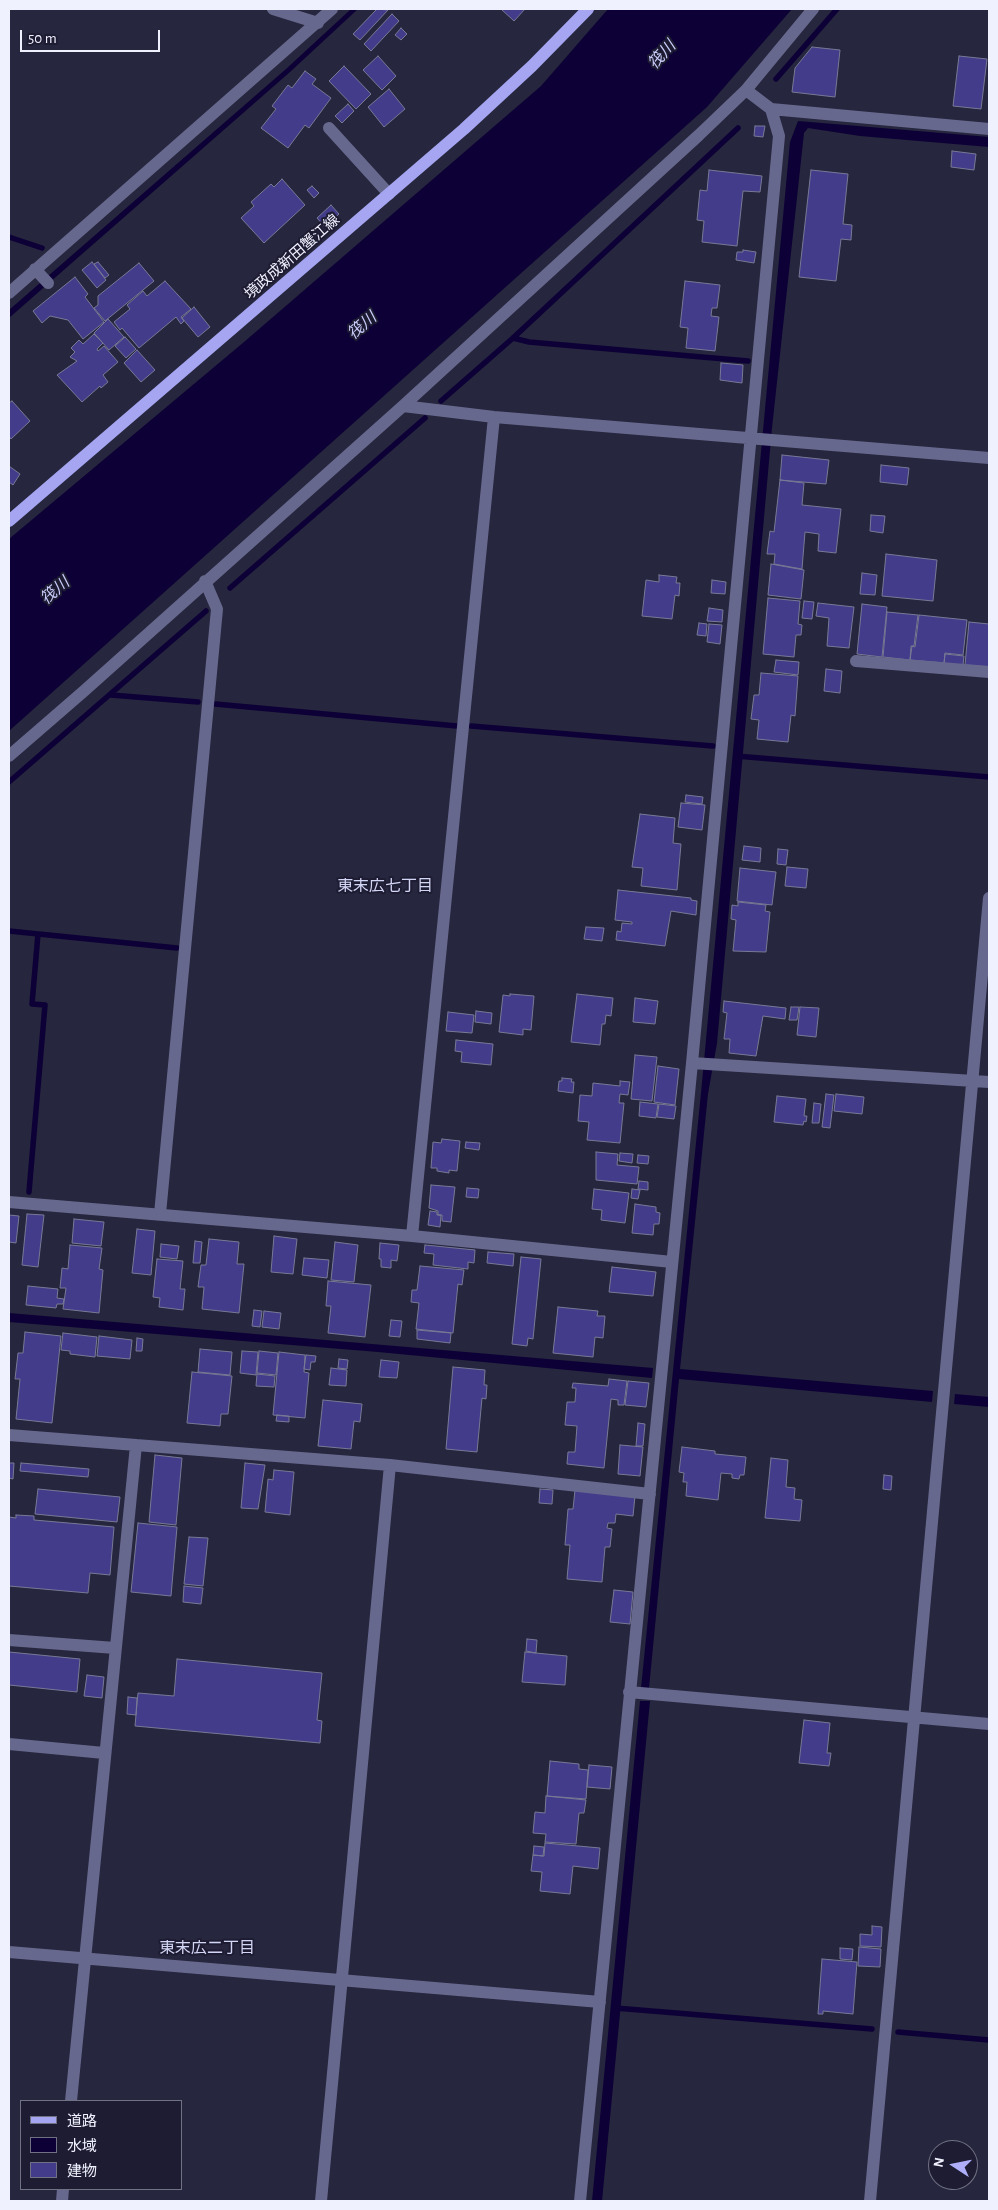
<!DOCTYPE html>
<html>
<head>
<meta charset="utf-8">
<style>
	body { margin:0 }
	#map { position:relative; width:998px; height:2210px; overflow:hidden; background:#26263e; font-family:"Alegreya Sans","Noto Sans JP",sans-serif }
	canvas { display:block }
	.frame { position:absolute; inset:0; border:10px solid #f0f1fe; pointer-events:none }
	.legend { position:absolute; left:20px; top:2100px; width:162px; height:90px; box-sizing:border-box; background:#1d1c33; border:1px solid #717184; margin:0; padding:6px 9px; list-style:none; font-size:15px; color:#f0f1fe }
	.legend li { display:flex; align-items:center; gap:10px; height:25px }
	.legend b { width:25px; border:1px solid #717184 }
	.north { position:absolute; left:928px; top:2140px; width:50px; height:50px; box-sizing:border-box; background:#1d1c33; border:1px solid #717184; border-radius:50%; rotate:281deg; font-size:14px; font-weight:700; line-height:20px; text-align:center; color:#f0f1fe }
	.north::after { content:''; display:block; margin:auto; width:18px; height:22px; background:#aeaefb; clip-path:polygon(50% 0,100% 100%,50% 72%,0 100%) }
	.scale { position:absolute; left:20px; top:30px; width:140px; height:22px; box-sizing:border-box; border:2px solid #f0f1fe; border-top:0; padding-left:6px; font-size:15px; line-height:18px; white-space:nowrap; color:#f0f1fe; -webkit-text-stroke:4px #1d1c33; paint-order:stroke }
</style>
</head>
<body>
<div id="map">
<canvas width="998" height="2210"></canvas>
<div class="frame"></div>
<ul class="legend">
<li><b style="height:6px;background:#a5a5f1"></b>道路</li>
<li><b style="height:14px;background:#0d0036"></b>水域</li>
<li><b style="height:14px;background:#433c8b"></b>建物</li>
</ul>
<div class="north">N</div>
<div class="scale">50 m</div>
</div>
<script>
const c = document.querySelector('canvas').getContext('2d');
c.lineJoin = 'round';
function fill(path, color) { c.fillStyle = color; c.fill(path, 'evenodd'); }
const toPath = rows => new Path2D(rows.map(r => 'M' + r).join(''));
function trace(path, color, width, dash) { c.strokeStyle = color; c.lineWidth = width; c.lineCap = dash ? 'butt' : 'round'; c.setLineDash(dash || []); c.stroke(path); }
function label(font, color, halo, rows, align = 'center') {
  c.font = font + ' "Alegreya Sans","Noto Sans JP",sans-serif'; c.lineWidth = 4; c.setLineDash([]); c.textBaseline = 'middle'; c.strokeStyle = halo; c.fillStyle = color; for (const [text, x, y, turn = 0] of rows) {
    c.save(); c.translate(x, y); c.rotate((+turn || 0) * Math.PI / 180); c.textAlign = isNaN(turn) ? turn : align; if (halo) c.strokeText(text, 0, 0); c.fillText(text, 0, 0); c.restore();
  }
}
fill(toPath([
	[351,9,358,9,290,72,9,318,9,310,286,69],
	[608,9,792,9,707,107,9,731,9,539,244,342,541,86],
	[798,121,989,137,989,147,860,136,808,128,804,133,772,428,717,1043,708,1094,680,1369,933,1391,932,1402,679,1379,649,1688,641,1688,701,1093,790,142],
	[9,1313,653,1368,652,1378,378,1352,9,1322],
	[955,1394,989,1397,989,1407,954,1404],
	[640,1701,650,1701,602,2201,592,2201]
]), '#0d0036');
trace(toPath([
	[776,79,837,9],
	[9,237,42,248],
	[513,338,529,342,748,361],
	[441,401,513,338,738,128],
	[230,588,425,418],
	[111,695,198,702],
	[215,704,457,726],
	[471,726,713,746],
	[736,756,989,777],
	[9,782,206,611],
	[9,931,177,948],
	[29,1192,45,1005,32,1004,38,934],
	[615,2008,872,2029],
	[898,2032,989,2040]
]), '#0d0036', 5.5);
const building = toPath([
	[377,9,388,10,360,40,353,34,377,9],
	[501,9,525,9,514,21,501,9],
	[392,14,399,21,371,51,364,44,392,14],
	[401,28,407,34,401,40,395,35,401,28],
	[812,47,840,50,835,97,792,92,795,68,812,47],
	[378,56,396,76,382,90,363,70,378,56],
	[959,56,987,59,981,109,953,106,959,56],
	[344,66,371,94,356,109,329,81,344,66],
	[305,71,316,79,312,84,331,98,309,128,305,125,288,148,261,128,276,109,272,106,288,85,292,88,305,71],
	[389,89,405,109,384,127,368,107,389,89],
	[348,104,354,111,342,123,335,116,348,104],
	[755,126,765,126,763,137,754,136,755,126],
	[952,151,976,154,974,170,951,167,952,151],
	[709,170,762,176,760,192,743,191,737,246,702,242,704,221,697,220,700,190,707,191,709,170],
	[811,170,848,174,843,224,852,225,851,240,841,239,836,281,799,277,811,170],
	[282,179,305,205,264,243,241,218,254,206,251,202,271,184,274,187,282,179],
	[312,186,319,193,314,198,307,190,312,186],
	[331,205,339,214,325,227,317,218,331,205],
	[743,250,756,252,754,263,736,260,737,252,743,252,743,250],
	[92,262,106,280,97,288,82,270,92,262],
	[98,262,109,275,105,278,94,264,98,262],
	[139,263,154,281,105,321,94,308,98,305,98,296,139,263],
	[75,277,88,294,85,297,104,322,83,339,68,320,50,316,42,323,33,311,75,277],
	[165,281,191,309,181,317,184,321,181,324,176,317,139,348,122,328,120,330,114,322,130,309,127,305,143,291,147,296,165,281],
	[685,281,720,285,717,308,712,308,711,316,719,317,715,351,686,348,688,328,680,327,685,281],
	[194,307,210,327,198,337,182,318,194,307],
	[108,319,124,337,109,350,94,333,108,319],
	[94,334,103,343,97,349,98,351,104,346,118,362,103,375,108,382,101,388,100,386,82,402,57,375,77,361,70,357,75,352,71,348,79,340,83,344,94,334],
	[125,337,136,349,126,358,115,346,125,337],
	[137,350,155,370,141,382,124,363,137,350],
	[721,363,743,365,742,383,720,380,721,363],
	[12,401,30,421,11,439,9,436,9,403,12,401],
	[782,455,829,460,826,484,780,480,782,455],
	[881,465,909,468,907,485,880,482,881,465],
	[9,466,20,474,13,485,9,482,9,466],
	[780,480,804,483,802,505,841,509,836,553,818,551,819,534,805,532,802,569,774,564,775,554,767,554,770,531,774,532,780,480],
	[871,515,885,516,883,533,870,531,871,515],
	[886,554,937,560,933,601,882,596,886,554],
	[771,564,804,570,801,599,768,595,771,564],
	[862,573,877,575,875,595,860,594,862,573],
	[659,575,677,577,676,583,680,583,679,596,675,595,672,619,642,616,646,580,659,582,659,575],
	[712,580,726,582,725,594,711,593,712,580],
	[768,598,800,601,798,624,802,625,801,635,796,635,794,657,763,654,768,598],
	[804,601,814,602,812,619,802,618,804,601],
	[818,603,854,607,849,648,827,646,829,618,816,616,818,603],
	[862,604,887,607,882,657,857,654,862,604],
	[709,608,723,610,722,622,707,621,709,608],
	[887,612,918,615,914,646,911,646,910,660,883,657,887,612],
	[919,615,967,620,963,655,945,653,944,663,910,660,912,646,915,647,919,615],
	[969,622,989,624,989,667,965,665,969,622],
	[699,623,707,624,706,636,697,635,699,623],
	[709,624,722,625,720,644,707,642,709,624],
	[945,654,964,656,963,665,944,664,945,654],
	[776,660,799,662,798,675,774,672,776,660],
	[826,669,842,671,840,693,824,691,826,669],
	[761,673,798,676,795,716,791,715,788,742,757,739,759,720,751,719,754,695,759,695,761,673],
	[686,795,703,797,702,804,685,802,686,795],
	[681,803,705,805,702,830,678,827,681,803],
	[640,814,675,818,673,843,681,844,677,890,641,886,643,868,632,867,640,814],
	[744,846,761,848,760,862,742,860,744,846],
	[778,849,788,850,786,865,777,864,778,849],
	[787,867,808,869,806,888,785,886,787,867],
	[740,868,776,872,772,905,737,901,740,868],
	[618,890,691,898,691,900,697,901,696,915,671,911,665,946,616,940,617,931,621,932,622,923,632,924,632,922,615,920,618,890],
	[738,902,766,905,765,911,770,912,766,952,733,951,736,920,731,919,732,905,738,906,738,902],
	[586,927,604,928,602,941,584,939,586,927],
	[510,994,534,996,531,1030,523,1029,523,1035,499,1032,503,995,510,996,510,994],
	[577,994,613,998,611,1016,606,1015,605,1024,602,1024,600,1045,571,1042,577,994],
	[635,998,658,1001,655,1024,633,1022,635,998],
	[724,1001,786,1008,785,1019,763,1016,756,1056,729,1053,730,1039,724,1039,727,1013,723,1012,724,1001],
	[791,1007,799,1007,797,1020,789,1020,791,1007],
	[800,1007,819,1008,816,1037,797,1035,800,1007],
	[476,1011,492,1013,491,1024,475,1022,476,1011],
	[448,1012,474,1015,472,1033,446,1031,448,1012],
	[456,1040,493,1044,491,1065,461,1062,462,1052,455,1051,456,1040],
	[635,1055,657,1057,652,1101,631,1099,635,1055],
	[658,1066,679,1069,675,1105,654,1102,658,1066],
	[562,1078,572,1079,571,1082,574,1082,573,1093,558,1091,559,1081,562,1081,562,1078],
	[620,1081,630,1082,628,1095,620,1094,619,1103,624,1103,620,1143,587,1140,589,1122,578,1121,580,1095,592,1096,593,1083,620,1086,620,1081],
	[826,1094,834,1095,830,1128,822,1127,826,1094],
	[836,1094,864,1097,862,1114,834,1111,836,1094],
	[777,1096,806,1099,804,1116,807,1116,806,1122,804,1121,803,1125,774,1122,777,1096],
	[640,1102,658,1104,656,1118,639,1116,640,1102],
	[814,1103,821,1104,819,1123,812,1123,814,1103],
	[659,1104,676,1106,674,1119,657,1117,659,1104],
	[442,1139,460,1141,457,1171,449,1170,449,1173,437,1171,437,1168,431,1168,433,1142,441,1143,442,1139],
	[466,1142,480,1143,479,1150,465,1148,466,1142],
	[596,1152,618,1154,617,1165,639,1167,637,1184,596,1180,596,1152],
	[620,1153,633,1154,632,1163,619,1161,620,1153],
	[638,1155,649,1156,648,1164,637,1163,638,1155],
	[639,1181,648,1182,648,1190,638,1189,639,1181],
	[431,1185,455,1187,451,1222,442,1221,442,1215,438,1215,438,1211,429,1208,431,1185],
	[467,1188,479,1189,478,1198,466,1197,467,1188],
	[594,1189,629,1193,625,1223,601,1220,602,1210,592,1209,594,1189],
	[632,1189,640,1190,638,1199,631,1198,632,1189],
	[635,1204,656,1207,656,1212,660,1213,659,1224,654,1224,653,1235,632,1233,635,1204],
	[430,1211,437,1212,437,1215,441,1215,440,1227,428,1225,430,1211],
	[27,1214,44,1215,38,1267,22,1265,27,1214],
	[9,1215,19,1216,16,1243,9,1242,9,1215],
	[74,1219,104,1222,101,1246,72,1243,74,1219],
	[137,1229,155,1231,151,1275,132,1273,137,1229],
	[274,1236,297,1239,293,1274,271,1272,274,1236],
	[209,1239,239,1242,237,1264,244,1264,239,1313,202,1309,204,1287,198,1287,201,1265,206,1265,209,1239],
	[195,1241,202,1242,200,1263,193,1263,195,1241],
	[335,1242,358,1245,354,1282,331,1280,335,1242],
	[380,1243,399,1245,397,1261,391,1260,391,1268,381,1267,381,1259,379,1259,380,1243],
	[161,1244,179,1246,177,1259,160,1257,161,1244],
	[70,1245,102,1248,99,1269,103,1270,99,1313,63,1309,66,1288,60,1288,62,1268,68,1269,70,1245],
	[425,1245,475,1250,474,1263,468,1262,468,1269,433,1265,434,1254,424,1253,425,1245],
	[488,1252,514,1254,513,1266,487,1263,488,1252],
	[521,1257,541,1259,533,1339,528,1338,527,1346,512,1344,521,1257],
	[304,1258,329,1260,327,1278,302,1275,304,1258],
	[157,1259,183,1261,180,1289,185,1289,183,1310,159,1307,160,1298,153,1297,157,1259],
	[420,1266,464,1270,462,1285,458,1284,453,1333,416,1329,419,1303,411,1302,412,1290,417,1290,420,1266],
	[612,1267,656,1272,653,1296,609,1292,612,1267],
	[328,1281,371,1285,365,1337,328,1333,331,1306,326,1306,328,1281],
	[28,1286,58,1289,57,1298,64,1299,63,1304,57,1304,56,1308,26,1305,28,1286],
	[558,1307,598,1311,597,1316,605,1316,603,1338,595,1337,593,1357,553,1353,558,1307],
	[254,1310,262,1311,260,1327,252,1326,254,1310],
	[264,1311,281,1313,279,1329,262,1327,264,1311],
	[391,1320,402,1321,400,1337,389,1336,391,1320],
	[417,1330,451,1333,450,1343,417,1339,417,1330],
	[25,1332,61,1336,52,1423,16,1419,20,1379,15,1379,18,1353,23,1353,25,1332],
	[63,1333,97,1337,95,1357,70,1354,70,1351,61,1350,63,1333],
	[99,1336,132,1340,130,1359,97,1356,99,1336],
	[137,1338,143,1339,142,1351,136,1351,137,1338],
	[200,1349,232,1352,230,1375,198,1372,200,1349],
	[242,1351,258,1352,256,1375,240,1373,242,1351],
	[259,1351,278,1353,276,1375,257,1373,259,1351],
	[279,1352,305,1355,304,1372,309,1373,305,1418,273,1415,279,1352],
	[306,1355,316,1356,315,1362,311,1362,310,1370,304,1369,306,1355],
	[339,1359,348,1360,347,1369,338,1368,339,1359],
	[381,1360,399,1362,397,1378,379,1377,381,1360],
	[453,1367,485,1370,484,1385,487,1385,486,1399,482,1398,477,1452,446,1449,453,1367],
	[331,1368,347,1370,346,1386,329,1385,331,1368],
	[192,1372,232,1376,228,1414,221,1414,220,1426,187,1423,192,1372],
	[257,1374,275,1376,274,1387,256,1386,257,1374],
	[609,1379,627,1381,624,1405,618,1405,618,1400,611,1399,604,1468,567,1464,568,1452,575,1452,577,1426,565,1425,567,1402,575,1402,576,1388,572,1388,573,1383,608,1386,609,1379],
	[628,1381,649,1383,646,1407,625,1405,628,1381],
	[323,1400,362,1404,360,1422,354,1421,351,1449,318,1446,323,1400],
	[277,1415,289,1416,289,1422,276,1421,277,1415],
	[638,1423,645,1424,643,1446,636,1446,638,1423],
	[620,1445,643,1447,640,1476,618,1474,620,1445],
	[682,1447,715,1451,715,1454,746,1457,744,1475,740,1475,739,1479,732,1478,732,1474,721,1473,718,1500,686,1496,687,1482,683,1482,684,1473,679,1472,682,1447],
	[155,1455,182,1458,176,1525,149,1522,155,1455],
	[771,1458,788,1460,786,1487,795,1488,794,1499,802,1500,800,1521,765,1518,771,1458],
	[9,1463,14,1463,13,1479,9,1478,9,1463],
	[21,1463,89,1469,88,1477,20,1471,21,1463],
	[245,1463,265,1465,258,1509,241,1508,245,1463],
	[274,1470,294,1472,290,1515,265,1512,268,1479,273,1480,274,1470],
	[884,1475,892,1476,891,1490,883,1489,884,1475],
	[38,1489,120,1497,117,1522,35,1514,38,1489],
	[540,1489,553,1490,552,1504,539,1503,540,1489],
	[575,1490,635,1496,633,1516,616,1514,615,1523,608,1523,607,1528,612,1529,610,1547,605,1547,602,1582,567,1579,570,1545,565,1545,568,1509,573,1509,575,1490],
	[16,1515,34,1516,34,1520,114,1527,110,1575,90,1573,88,1593,9,1586,9,1517,16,1518,16,1515],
	[138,1523,177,1527,171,1596,131,1592,138,1523],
	[189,1537,208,1538,203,1586,184,1584,189,1537],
	[184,1586,203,1588,201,1604,183,1602,184,1586],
	[614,1590,633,1592,630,1624,610,1622,614,1590],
	[527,1639,537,1640,536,1653,526,1651,527,1639],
	[9,1652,80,1659,77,1692,9,1685,9,1652],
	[525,1652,567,1656,565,1685,522,1682,525,1652],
	[177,1659,322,1673,317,1720,322,1721,320,1743,135,1726,138,1693,174,1696,177,1659],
	[87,1675,104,1677,102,1698,84,1696,87,1675],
	[128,1697,137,1698,136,1715,127,1714,128,1697],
	[804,1720,830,1723,827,1753,831,1753,829,1766,799,1763,804,1720],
	[550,1761,579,1764,579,1769,588,1770,586,1799,547,1796,550,1761],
	[589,1765,612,1767,610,1789,587,1787,589,1765],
	[546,1796,586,1800,584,1813,579,1813,576,1844,545,1842,546,1834,533,1833,535,1812,545,1813,546,1796],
	[545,1843,600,1848,598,1869,573,1866,570,1894,540,1891,542,1872,531,1871,533,1855,544,1856,545,1843],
	[534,1846,544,1847,543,1856,533,1855,534,1846],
	[872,1926,882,1927,881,1947,860,1946,860,1934,872,1935,872,1926],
	[859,1947,881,1949,880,1967,858,1966,859,1947],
	[840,1948,853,1949,852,1960,840,1959,840,1948],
	[822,1959,857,1962,853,2014,823,2011,823,2014,818,2014,822,1959]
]);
fill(building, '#433c8b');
trace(building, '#787996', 1);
trace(toPath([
	[273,9,318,23],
	[771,109,989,129],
	[329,128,389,194],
	[35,269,48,283],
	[9,293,332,9],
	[403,406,494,417,989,458],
	[856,661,989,672],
	[9,756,84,691,403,406,699,135,746,90,813,9],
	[692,1063,989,1082],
	[9,1202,412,1236,672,1262],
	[160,1214,217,609,205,581],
	[412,1236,494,417],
	[9,1435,390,1465,650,1494],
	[9,1640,115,1648],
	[629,1692,989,1724],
	[9,1744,104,1753],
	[9,1952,600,2002],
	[71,2101,136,1445],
	[62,2201,63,2189],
	[321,2201,390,1465],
	[580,2201,692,1063,779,136,771,109,746,90],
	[870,2201,989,898]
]), '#67688d', 12);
trace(toPath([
	[9,521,464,129,532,66,588,9]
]), '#a5a5f1', 12);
label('15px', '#f0f1fe', '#1d1c33', [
	["境政成新田蟹江線",292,257,-41]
]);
label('italic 16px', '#caccfa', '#1d1c33', [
	["筏川",662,55,-48],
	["筏川",362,326,-41],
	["筏川",55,591,-41]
]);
label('16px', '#d3d5f4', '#1d1c33', [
	["東末広七丁目",385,886],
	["東末広二丁目",207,1948]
]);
</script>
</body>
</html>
